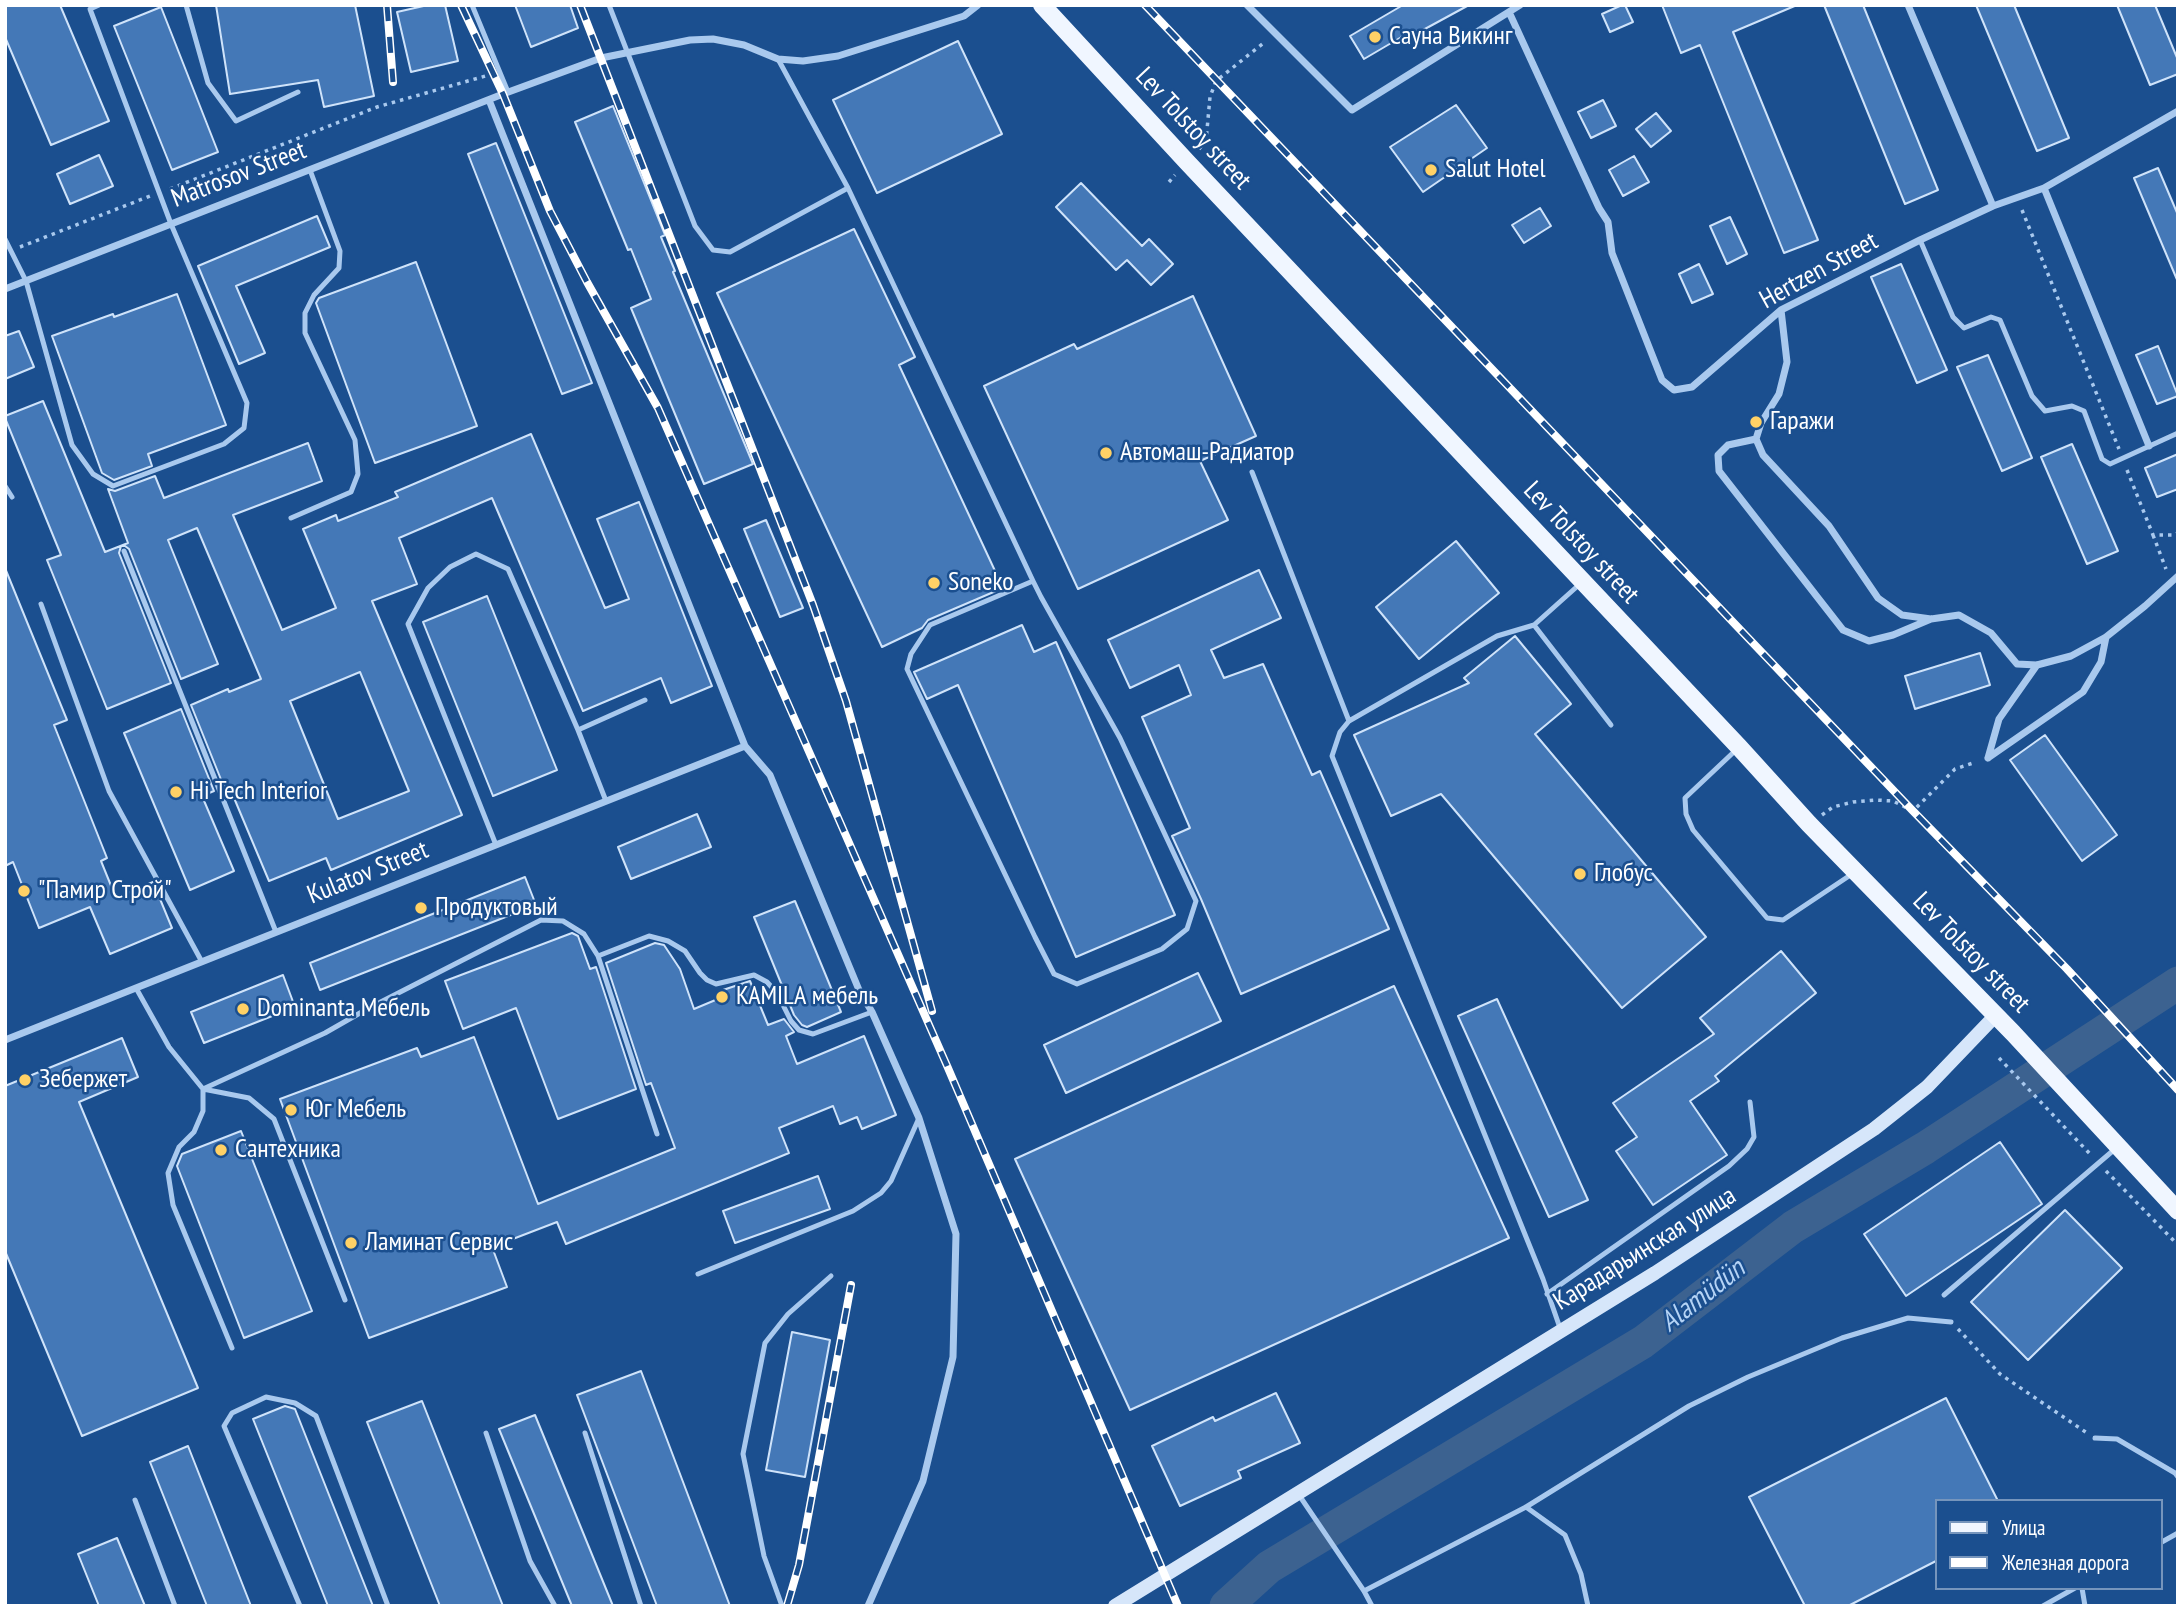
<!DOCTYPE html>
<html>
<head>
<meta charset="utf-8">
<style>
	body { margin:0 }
	#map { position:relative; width:2183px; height:1611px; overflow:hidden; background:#1b4f8f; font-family:"PT Sans Narrow",sans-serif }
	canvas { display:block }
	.frame { position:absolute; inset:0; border:7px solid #fff; pointer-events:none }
	.legend { position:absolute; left:1935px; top:1499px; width:228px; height:91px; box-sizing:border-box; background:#1b4f8f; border:2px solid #7695bc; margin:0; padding:9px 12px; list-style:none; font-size:21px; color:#fff }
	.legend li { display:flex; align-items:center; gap:14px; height:35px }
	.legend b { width:35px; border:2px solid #7695bc }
</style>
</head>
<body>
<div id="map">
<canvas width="2183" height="1611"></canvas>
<div class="frame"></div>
<ul class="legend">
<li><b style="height:9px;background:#f0f6ff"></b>Улица</li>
<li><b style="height:9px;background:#fff"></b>Железная дорога</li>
</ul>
</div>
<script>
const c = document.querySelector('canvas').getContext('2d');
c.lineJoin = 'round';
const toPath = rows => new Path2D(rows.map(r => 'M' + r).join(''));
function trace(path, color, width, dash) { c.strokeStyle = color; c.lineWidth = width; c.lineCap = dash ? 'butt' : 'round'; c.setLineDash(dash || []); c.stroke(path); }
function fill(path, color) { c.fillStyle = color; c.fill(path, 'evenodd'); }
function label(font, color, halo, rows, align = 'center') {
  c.font = font + ' "PT Sans Narrow",sans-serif'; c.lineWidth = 5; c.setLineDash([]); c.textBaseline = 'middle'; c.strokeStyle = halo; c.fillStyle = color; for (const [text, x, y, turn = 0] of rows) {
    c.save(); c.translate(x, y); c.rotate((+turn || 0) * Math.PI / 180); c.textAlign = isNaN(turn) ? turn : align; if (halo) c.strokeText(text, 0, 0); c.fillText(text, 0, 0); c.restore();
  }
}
trace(toPath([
	[1226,1606,1269,1567,1643,1342,1793,1227,1925,1148,2178,983]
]), '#3c6290', 33);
const building = toPath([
	[5,5,60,5,109,121,51,145,5,37,5,5],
	[216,5,355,5,374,96,324,107,318,80,230,94,216,5],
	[428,5,445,5,458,61,411,72,397,12,428,5],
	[515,5,570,5,578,28,531,47,515,5],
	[1403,5,1469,5,1412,36,1410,32,1364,59,1350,36,1403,5],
	[1622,5,1625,5,1633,22,1610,32,1602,14,1622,5],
	[1662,5,1797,5,1733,32,1818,240,1784,253,1700,45,1681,53,1662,5],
	[1824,5,1863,5,1938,190,1905,204,1824,5],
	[1976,5,2014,5,2069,138,2037,151,1976,5],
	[2117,5,2155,5,2178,60,2178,74,2150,85,2117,5],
	[161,7,218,152,172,170,114,26,161,7],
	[958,41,1002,134,877,193,833,100,958,41],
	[1603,100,1616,126,1591,138,1578,112,1603,100],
	[1456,105,1487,148,1423,192,1390,147,1456,105],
	[613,106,665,235,661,237,675,271,673,272,753,464,704,484,631,308,651,299,631,249,628,250,575,122,613,106],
	[1656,113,1671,131,1651,147,1636,129,1656,113],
	[496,143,592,383,562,394,468,154,496,143],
	[99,155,113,186,70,204,57,174,99,155],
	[1634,156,1649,182,1623,196,1609,170,1634,156],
	[2158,168,2178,215,2178,282,2134,178,2158,168],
	[1081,183,1142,246,1149,239,1173,264,1151,285,1127,260,1116,270,1056,207,1081,183],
	[1540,208,1551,226,1524,243,1512,225,1540,208],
	[317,216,330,247,236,286,265,353,239,364,198,266,317,216],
	[1730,217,1747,254,1727,264,1710,226,1730,217],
	[854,229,915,357,899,365,1003,588,928,620,922,628,882,647,717,293,854,229],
	[416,262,477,426,375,463,316,303,319,298,416,262],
	[1699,264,1713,294,1692,303,1679,274,1699,264],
	[1901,264,1947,370,1917,383,1871,277,1901,264],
	[177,294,226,425,148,454,152,466,114,480,102,473,52,336,113,314,114,317,177,294],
	[1193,296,1256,436,1200,461,1228,520,1078,589,984,386,1074,344,1077,349,1193,296],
	[19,331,34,367,5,379,5,336,19,331],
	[2158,346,2178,396,2157,404,2136,355,2158,346],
	[1988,355,2032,458,2002,471,1957,367,1988,355],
	[43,401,105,552,128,543,108,489,115,491,155,476,164,498,308,443,322,481,233,515,282,630,336,608,303,529,336,515,338,521,398,497,395,492,531,434,605,608,629,599,597,519,639,502,712,686,671,703,661,678,583,711,492,498,399,538,417,584,372,601,462,815,331,870,326,858,269,881,229,786,224,787,191,705,228,689,229,692,261,679,197,528,168,540,218,664,181,679,129,549,125,546,121,546,119,553,171,683,107,709,47,560,61,555,5,418,5,416,43,401],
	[360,672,409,791,338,819,290,701,360,672],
	[2072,444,2118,551,2087,564,2041,457,2072,444],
	[2178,454,2178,489,2157,497,2145,468,2178,454],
	[766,520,803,608,780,617,744,529,766,520],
	[1456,541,1499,593,1419,659,1376,607,1456,541],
	[5,568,67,720,54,725,107,858,101,861,116,898,153,882,172,928,110,954,90,907,39,928,13,862,5,866,5,568],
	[1259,570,1281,618,1211,650,1224,678,1263,664,1312,775,1320,771,1389,929,1241,994,1201,899,1172,836,1190,828,1142,717,1191,695,1179,665,1130,688,1108,640,1259,570],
	[487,596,557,770,493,796,423,622,487,596],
	[1022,625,1034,652,1056,642,1175,915,1076,957,958,685,927,699,914,672,1022,625],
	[1515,636,1571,704,1535,734,1706,937,1622,1008,1441,794,1391,816,1354,735,1469,683,1464,678,1515,636],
	[1980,653,1990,685,1915,709,1905,676,1980,653],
	[181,709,214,791,202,796,234,871,190,890,124,733,181,709],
	[2045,735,2117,835,2082,861,2010,760,2045,735],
	[697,814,711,847,631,879,618,847,697,814],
	[525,877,536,905,320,990,310,963,525,877],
	[795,901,841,1012,807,1027,802,1025,794,1015,754,917,795,901],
	[572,933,578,936,590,969,596,967,636,1089,558,1119,516,1008,463,1029,445,981,572,933],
	[655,943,664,945,680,969,694,1009,725,996,723,990,750,981,768,1025,784,1019,794,1032,786,1036,797,1064,864,1036,896,1115,862,1129,857,1117,840,1124,833,1106,779,1128,789,1153,566,1244,557,1222,492,1247,507,1287,369,1338,280,1099,417,1048,421,1057,474,1037,538,1204,675,1148,651,1083,646,1085,606,963,655,943],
	[1781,951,1816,993,1715,1076,1719,1081,1690,1101,1727,1155,1653,1205,1616,1151,1637,1137,1613,1103,1714,1034,1700,1018,1781,951],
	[1198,973,1221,1021,1066,1093,1044,1045,1198,973],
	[283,975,295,1007,204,1043,191,1012,283,975],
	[1394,986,1509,1238,1130,1410,1015,1159,1394,986],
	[1497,999,1588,1200,1549,1217,1458,1016,1497,999],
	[122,1038,138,1077,79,1102,198,1388,82,1436,5,1251,5,1086,122,1038],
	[241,1131,312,1311,244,1338,177,1166,182,1154,241,1131],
	[2000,1142,2042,1204,1906,1296,1864,1234,2000,1142],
	[818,1176,830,1209,735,1243,723,1211,818,1176],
	[2065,1210,2122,1268,2028,1360,1971,1302,2065,1210],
	[792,1332,830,1340,805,1477,766,1470,792,1332],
	[641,1371,730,1606,657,1606,577,1395,641,1371],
	[1276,1393,1300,1443,1238,1471,1241,1478,1180,1506,1152,1446,1213,1417,1215,1421,1276,1393],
	[1946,1398,1998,1501,1936,1501,1936,1561,1848,1606,1805,1606,1749,1497,1946,1398],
	[422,1401,503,1606,440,1606,367,1422,422,1401],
	[285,1406,295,1409,373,1606,328,1606,253,1419,285,1406],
	[535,1415,613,1606,572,1606,499,1429,535,1415],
	[188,1446,251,1606,207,1606,150,1462,188,1446],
	[117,1538,145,1606,99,1606,78,1554,117,1538]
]);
fill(building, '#4478b7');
trace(building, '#cfe3fa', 2);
trace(toPath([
	[1199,149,1206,141,1210,97,1216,81,1266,41],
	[1169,182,1175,175],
	[170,189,377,107,489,75],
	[2022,210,2119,449],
	[20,247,150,196],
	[2127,470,2153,535,2174,535,2178,533],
	[2153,535,2166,569],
	[1822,815,1833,807,1853,802,1876,800,1893,801,1913,811,1955,769,1976,762],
	[1999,1058,2091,1155],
	[2106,1171,2178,1245],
	[1958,1329,2000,1374,2087,1433]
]), '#a9c9ee', 3.5, [3.5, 5]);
trace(toPath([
	[186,5,208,83,236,121,298,92],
	[472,5,508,92],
	[609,5,695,226,713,250,730,252,848,188],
	[778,59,848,188,1033,581,1041,597,1120,738,1196,901,1187,929,1162,949,1077,984,1054,974,1035,937,907,669,911,654,930,625,1033,581],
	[5,239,26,281,72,445,93,474,113,486,224,444,244,428,247,403,171,224,90,9,99,5],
	[1920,240,1953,317,1964,328,1991,317,2000,320,2032,396,2045,411,2072,406,2084,411,2102,459,2110,464,2178,433],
	[1252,472,1349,721],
	[5,486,12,497],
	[291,518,351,492,358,474,355,440,305,333,305,313,314,295,339,268,340,251,310,170],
	[124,551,276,932],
	[41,604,109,791,202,962],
	[1534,625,1611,725],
	[1737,749,1685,798,1686,814,1693,830,1767,918,1783,920,1852,874],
	[606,801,578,730,645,700],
	[496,845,408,624,428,588,450,567,476,554,508,569,578,730],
	[598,956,649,936,668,941,685,951,700,973,707,980,716,984,754,975,767,982,777,993,791,1021,799,1030,813,1034,872,1012],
	[136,988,169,1047,203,1089,249,1098,274,1119,345,1300],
	[698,1274,853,1211,881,1193,891,1181,919,1118],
	[1547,1294,1729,1166,1747,1149,1754,1137,1750,1102],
	[1944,1295,2115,1149],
	[1560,1328,1543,1279,1332,756,1340,732,1349,721,1497,636,1534,625,1581,583],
	[232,1348,173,1205,168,1173,179,1147,194,1132,203,1111,203,1089,325,1033,367,1009,541,920,563,921,584,934,598,956,657,1134],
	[486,1433,530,1561,555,1606],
	[585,1433,641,1606],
	[2095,1438,2117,1439,2175,1473,2178,1477],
	[1299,1495,1364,1591,1526,1507,1689,1406,1748,1377,1842,1338,1908,1318,1951,1322],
	[135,1500,175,1606],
	[1526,1507,1565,1535,1581,1574,1588,1606],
	[2160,1543,2178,1533],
	[2082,1588,2085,1606],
	[1364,1591,1372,1606],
	[300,1606,224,1426,232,1413,266,1397,295,1403,316,1416,388,1606],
	[782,1606,764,1556,743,1454,765,1343,788,1314,831,1276],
	[2043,1606,2075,1588]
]), '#a9c9ee', 5);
trace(toPath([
	[1247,5,1352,110,1520,5],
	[1908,5,1993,206],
	[1509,12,1599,208,1608,222,1612,253,1662,380,1674,390,1692,387,1781,310,1920,240,1993,206,2044,188,2178,111],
	[489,100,745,746,770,775,859,990,872,1012,919,1118,956,1234,953,1357,923,1481,868,1606],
	[2044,188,2149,446],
	[5,289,503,94,601,58,690,40,713,39,744,45,778,59,803,61,838,56,964,16,978,5],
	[1781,310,1787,362,1779,394,1761,423,1756,439,1763,455,1829,526,1878,598,1902,615,1931,619,1959,615,1991,633,2017,664,2037,665,2071,656,2106,637,2145,606,2178,576],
	[1756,439,1728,445,1718,455,1719,471,1843,630,1869,641,1893,635,1931,619],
	[1988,758,2083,692,2101,662,2106,637],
	[1988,758,1999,719,2037,665],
	[5,1040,745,746]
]), '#a9c9ee', 7);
trace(toPath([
	[1115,1606,1655,1273,1874,1129,1927,1087,1996,1015]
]), '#d6e6fa', 14);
trace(toPath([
	[1042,5,1187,162,1739,747,1809,824,2013,1033,2178,1211]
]), '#f0f6ff', 18);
const rail = toPath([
	[387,5,393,82],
	[461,5,503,94,550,211,587,282,658,408,948,1068,1178,1606],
	[580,5,813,605,846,701,932,1011],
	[1145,5,1913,811,2067,969,2178,1090],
	[787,1606,799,1565,851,1285]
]);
trace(rail, '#fff', 8);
trace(rail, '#1b4f8f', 5, [16]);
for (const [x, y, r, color] of [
	[1375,37,7,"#ffd166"],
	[1431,170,7,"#ffd166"],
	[1756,422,7,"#ffd166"],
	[1106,453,7,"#ffd166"],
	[934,583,7,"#ffd166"],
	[176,792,7,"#ffd166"],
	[1580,874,7,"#ffd166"],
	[24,891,7,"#ffd166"],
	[421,908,7,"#ffd166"],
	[722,997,7,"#ffd166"],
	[243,1009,7,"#ffd166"],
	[25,1080,7,"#ffd166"],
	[291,1110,7,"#ffd166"],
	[221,1150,7,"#ffd166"],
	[351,1243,7,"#ffd166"]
]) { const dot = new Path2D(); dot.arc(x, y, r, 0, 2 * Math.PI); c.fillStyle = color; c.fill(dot); trace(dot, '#1b4f8f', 2.5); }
label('26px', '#fff', '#1b4f8f', [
	["Сауна Викинг",1389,37],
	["Salut Hotel",1445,170],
	["Гаражи",1770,422],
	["Автомаш-Радиатор",1120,453],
	["Soneko",948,583],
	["Hi Tech Interior",190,792],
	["Глобус",1594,874],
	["\"Памир Строй\"",38,891],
	["Продуктовый",435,908],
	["KAMILA мебель",736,997],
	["Dominanta Мебель",257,1009],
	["Зебержет",39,1080],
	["Юг Мебель",305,1110],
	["Сантехника",235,1150],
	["Ламинат Сервис",365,1243]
], 'left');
label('26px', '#fff', '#1b4f8f', [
	["Lev Tolstoy street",1193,129,47],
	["Matrosov Street",239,175,-21],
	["Hertzen Street",1819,271,-29],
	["Lev Tolstoy street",1581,543,47],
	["Kulatov Street",368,873,-22],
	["Lev Tolstoy street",1971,953,46],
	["Карадарьинская улица",1645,1249,-32]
]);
label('italic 28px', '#b5d3f5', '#1b4f8f', [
	["Alamüdün",1703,1296,-38]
]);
</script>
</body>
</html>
